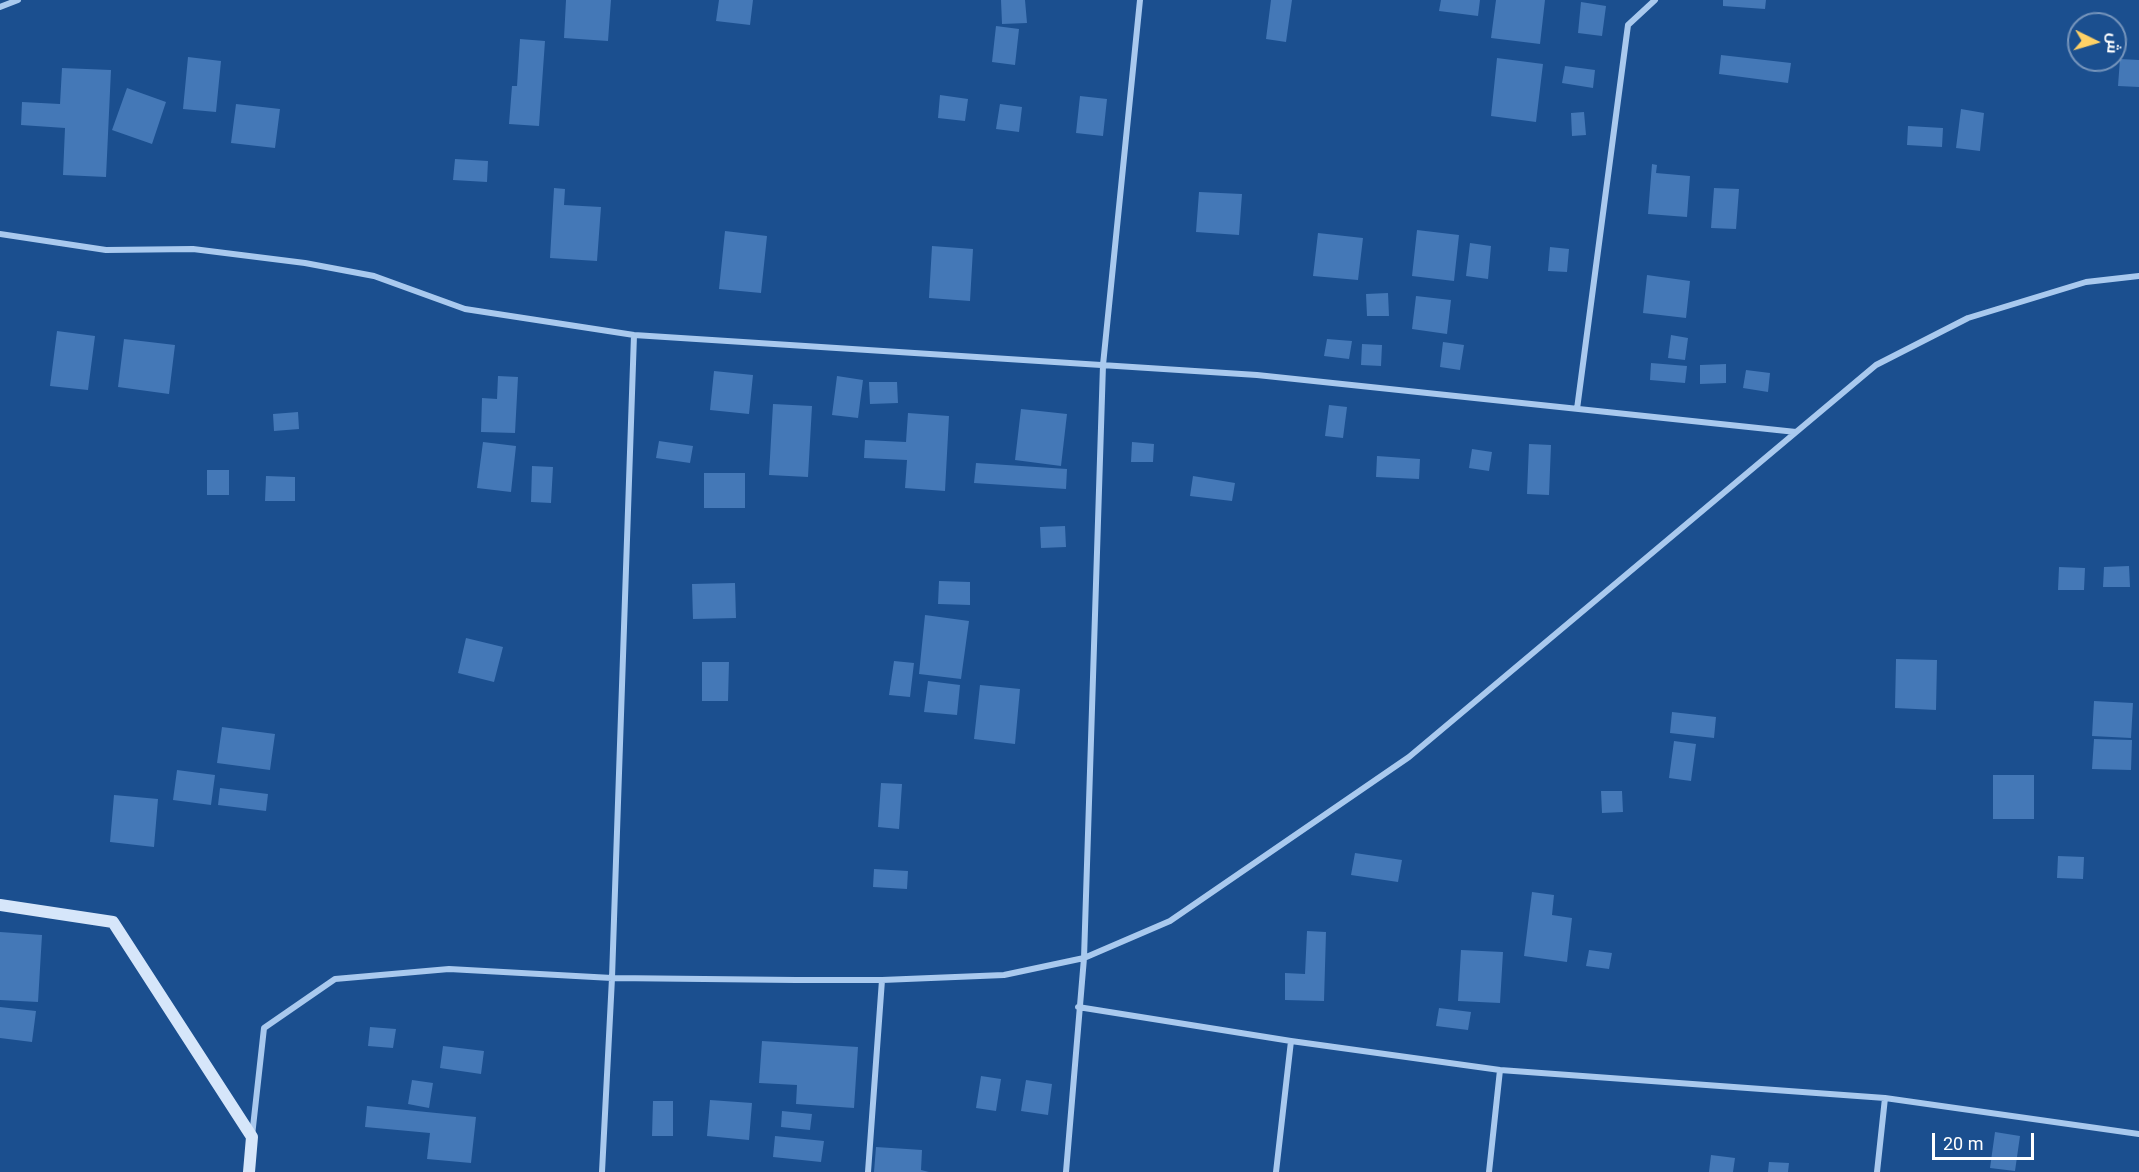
<!DOCTYPE html>
<html>
<head>
<meta charset="utf-8">
<style>
	body { margin:0 }
	#map { position:relative; width:2139px; height:1172px; overflow:hidden; background:#1b4f8f; font-family:Roboto,Cairo,sans-serif }
	canvas { display:block }
	.north { position:absolute; left:2067px; top:12px; width:60px; height:60px; box-sizing:border-box; background:#1b4f8f; border:2px solid #7695bc; border-radius:50%; rotate:95deg; font-size:16px; font-weight:700; line-height:24px; text-align:center; color:#fff }
	.north::after { content:''; display:block; margin:auto; width:21px; height:27px; background:#ffd166; clip-path:polygon(50% 0,100% 100%,50% 72%,0 100%) }
	.scale { position:absolute; left:1932px; top:1133px; width:102px; height:27px; box-sizing:border-box; border:3px solid #fff; border-top:0; padding-left:8px; font-size:18px; line-height:21px; white-space:nowrap; color:#fff; -webkit-text-stroke:4px #1b4f8f; paint-order:stroke }
</style>
</head>
<body>
<div id="map">
<canvas width="2139" height="1172"></canvas>
<div class="north">ش</div>
<div class="scale">20 m</div>
</div>
<script>
const c = document.querySelector('canvas').getContext('2d');
c.lineJoin = 'round';
function fill(path, color) { c.fillStyle = color; c.fill(path, 'evenodd'); }
const toPath = rows => new Path2D(rows.map(r => 'M' + r).join(''));
function trace(path, color, width, dash) { c.strokeStyle = color; c.lineWidth = width; c.lineCap = dash ? 'butt' : 'round'; c.setLineDash(dash || []); c.stroke(path); }
fill(toPath([
	[566,0,611,0,608,41,564,38],
	[719,0,753,0,750,25,716,21],
	[1001,0,1025,0,1027,23,1002,24],
	[1271,0,1292,0,1286,42,1266,39],
	[1441,0,1480,0,1478,16,1439,11],
	[1496,0,1545,0,1540,44,1491,38],
	[1723,0,1766,0,1765,9,1723,6],
	[1581,2,1606,6,1602,36,1578,33],
	[996,26,1019,29,1015,65,992,62],
	[520,39,545,41,539,126,509,124,512,86,517,86],
	[1721,55,1791,63,1788,83,1719,74],
	[188,57,221,61,216,112,183,109],
	[1497,58,1543,64,1536,122,1491,116],
	[2120,59,2139,60,2139,87,2118,86],
	[1565,66,1595,70,1593,88,1562,83],
	[62,68,111,70,106,177,63,175,65,128,21,125,22,102,60,104],
	[127,88,166,102,152,144,112,130],
	[940,95,968,99,965,121,938,118],
	[1080,96,1107,99,1103,136,1076,133],
	[236,104,280,109,275,148,231,143],
	[1000,104,1022,107,1019,132,996,129],
	[1961,109,1984,113,1980,151,1956,148],
	[1584,112,1586,135,1572,136,1571,113],
	[1908,126,1943,128,1942,147,1907,145],
	[455,159,488,161,487,182,453,180],
	[1652,164,1657,165,1656,173,1690,176,1687,217,1648,214],
	[554,188,565,189,564,205,601,207,597,261,550,258],
	[1714,188,1739,189,1736,229,1711,228],
	[1199,192,1242,194,1239,235,1196,232],
	[1417,230,1459,235,1454,281,1412,276],
	[725,231,767,236,761,293,719,289],
	[1318,233,1363,238,1358,280,1313,276],
	[1470,243,1491,246,1488,279,1466,276],
	[932,246,973,249,970,301,929,298],
	[1550,247,1569,249,1567,272,1548,271],
	[1647,275,1690,281,1686,318,1643,313],
	[1388,293,1389,316,1367,316,1366,294],
	[1416,296,1451,300,1447,334,1412,329],
	[57,331,95,336,88,390,50,386],
	[1671,335,1688,338,1685,360,1668,358],
	[124,339,175,345,169,394,118,387],
	[1327,339,1352,341,1349,359,1324,356],
	[1443,342,1464,345,1460,370,1440,367],
	[1362,344,1382,345,1381,366,1361,365],
	[1651,363,1687,366,1685,383,1650,380],
	[1726,364,1726,383,1700,384,1700,365],
	[1746,370,1770,373,1768,392,1743,388],
	[714,371,753,375,749,414,710,410],
	[498,376,518,377,515,433,481,432,482,398,497,399],
	[837,376,863,380,858,418,832,415],
	[869,382,897,382,898,403,870,404],
	[773,404,812,406,808,477,769,475],
	[1329,405,1347,407,1343,438,1325,436],
	[1021,409,1067,414,1061,466,1015,460],
	[298,412,299,429,274,431,273,414],
	[908,413,949,416,945,491,905,488,907,460,864,458,865,440,906,442],
	[659,441,693,446,690,463,656,458],
	[483,442,516,446,511,492,477,488],
	[1132,442,1154,444,1153,462,1131,462],
	[1529,444,1551,445,1549,495,1527,494],
	[1472,449,1492,452,1489,471,1469,468],
	[1377,456,1420,459,1419,479,1376,477],
	[976,463,1067,469,1066,489,974,483],
	[532,466,553,467,551,503,531,502],
	[207,470,229,470,229,495,207,495],
	[704,473,745,473,745,508,704,508],
	[266,476,295,477,295,501,265,501],
	[1193,476,1235,483,1232,501,1190,496],
	[1065,526,1066,547,1041,548,1040,527],
	[2129,566,2130,587,2103,587,2104,567],
	[2059,567,2085,568,2084,590,2058,590],
	[939,581,970,582,970,605,938,604],
	[735,583,736,618,693,619,692,584],
	[925,615,969,621,961,679,919,674],
	[466,638,503,647,494,682,458,673],
	[1896,659,1937,660,1936,710,1895,708],
	[894,661,914,663,910,697,889,695],
	[702,662,729,662,728,701,702,701],
	[928,681,960,685,957,715,924,712],
	[980,685,1020,689,1015,744,974,739],
	[2094,701,2133,703,2131,738,2092,736],
	[1672,712,1716,717,1714,738,1670,733],
	[222,727,275,734,270,770,217,763],
	[2094,739,2132,740,2131,770,2092,769],
	[1674,741,1696,744,1691,781,1669,778],
	[177,770,215,775,211,805,173,800],
	[1993,775,2034,775,2034,819,1993,819],
	[881,783,902,784,899,829,878,827],
	[220,788,268,794,266,811,218,805],
	[1601,791,1622,791,1623,812,1602,813],
	[114,795,158,799,154,847,110,842],
	[1355,853,1402,860,1398,882,1351,875],
	[2058,856,2084,857,2083,879,2057,878],
	[874,869,908,871,907,889,873,887],
	[1532,892,1554,895,1552,915,1572,918,1567,962,1524,956],
	[1307,931,1326,932,1324,1001,1285,1000,1285,973,1305,974],
	[0,932,42,935,38,1002,0,1000],
	[1461,950,1503,952,1500,1003,1458,1001],
	[1589,950,1612,953,1609,969,1586,966],
	[0,1007,36,1011,32,1042,0,1038],
	[1439,1008,1471,1012,1468,1030,1436,1026],
	[370,1027,396,1029,393,1048,368,1046],
	[762,1041,858,1047,854,1108,796,1104,797,1085,759,1083],
	[443,1046,484,1051,481,1074,440,1068],
	[981,1076,1001,1079,996,1111,976,1108],
	[412,1080,433,1083,429,1108,408,1104],
	[1026,1080,1052,1084,1048,1115,1021,1111],
	[710,1100,752,1103,749,1140,707,1136],
	[653,1101,673,1101,673,1136,652,1136],
	[367,1106,476,1117,471,1163,427,1159,430,1133,365,1127],
	[782,1111,812,1114,810,1130,781,1127],
	[1995,1132,2020,1136,2015,1171,1990,1168],
	[775,1136,824,1141,821,1162,773,1157],
	[876,1147,922,1150,921,1170,929,1172,874,1172],
	[1711,1155,1735,1158,1733,1172,1709,1172],
	[1769,1162,1789,1163,1788,1172,1768,1172]
]), '#4478b7');
trace(toPath([
	[0,7,18,0],
	[0,234,106,250,193,249,305,263,374,276,465,309,634,335,1257,375,1796,432],
	[1577,409,1628,25,1655,0],
	[1078,1007,1291,1041,1500,1070,1885,1098,2139,1134],
	[252,1136,264,1028,335,979,449,969,612,978,796,980,882,980,1004,975,1084,958,1170,921,1409,757,1876,365,1968,318,2086,282,2139,276],
	[602,1172,612,978,634,335],
	[868,1172,882,980],
	[1066,1172,1084,958,1103,365,1140,0],
	[1276,1172,1291,1041],
	[1489,1172,1500,1070],
	[1877,1172,1885,1098]
]), '#a9c9ee', 6);
trace(toPath([
	[0,905,113,922,252,1137,249,1172]
]), '#d6e6fa', 12);
</script>
</body>
</html>
